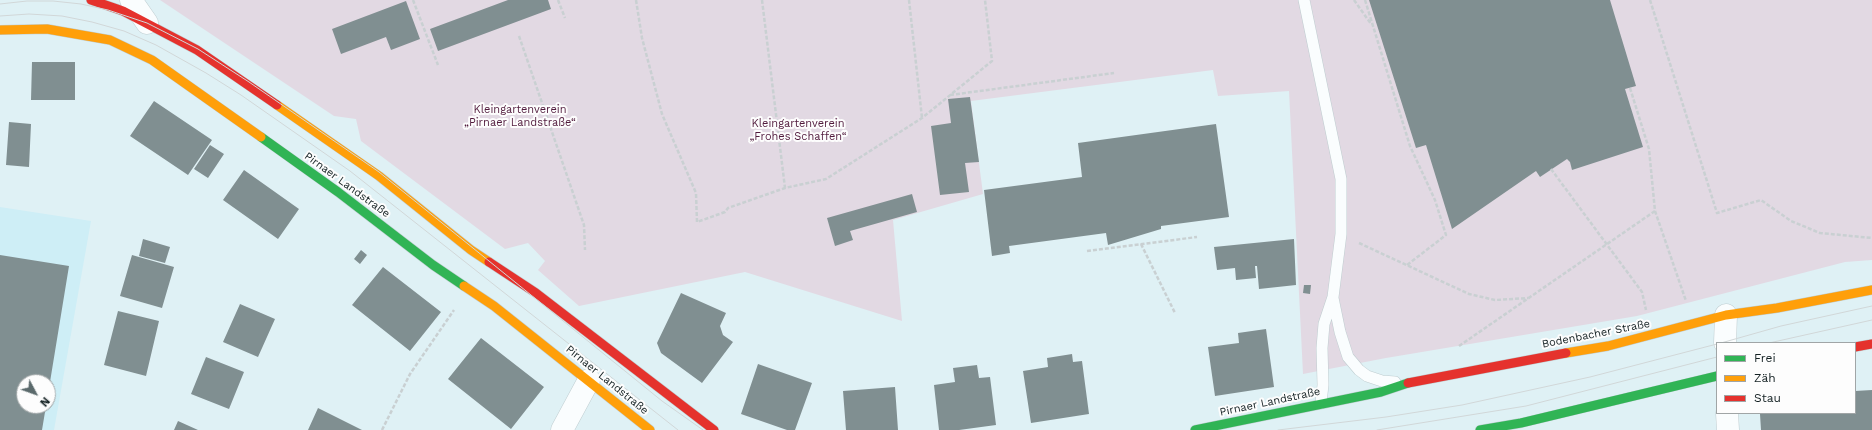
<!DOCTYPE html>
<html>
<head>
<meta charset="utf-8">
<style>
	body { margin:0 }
	#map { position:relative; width:1872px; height:430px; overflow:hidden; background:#dff1f5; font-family:"Work Sans",sans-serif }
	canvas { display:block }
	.legend { position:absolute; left:1716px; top:342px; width:140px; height:72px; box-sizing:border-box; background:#fdfdfd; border:1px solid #a0a5a6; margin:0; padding:5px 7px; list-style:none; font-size:12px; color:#142123 }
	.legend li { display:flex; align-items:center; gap:8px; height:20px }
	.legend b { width:20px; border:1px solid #a0a5a6 }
	.north { position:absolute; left:16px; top:374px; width:40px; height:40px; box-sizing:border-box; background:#fdfdfd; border:1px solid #a0a5a6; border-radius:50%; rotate:131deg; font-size:11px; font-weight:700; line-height:16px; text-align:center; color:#142123 }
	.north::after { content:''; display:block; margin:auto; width:14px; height:18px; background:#5b6a6c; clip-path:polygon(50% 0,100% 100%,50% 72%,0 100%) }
</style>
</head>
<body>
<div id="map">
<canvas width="1872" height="430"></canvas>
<ul class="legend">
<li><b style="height:5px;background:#30b455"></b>Frei</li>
<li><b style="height:5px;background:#ff9f0a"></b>Zäh</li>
<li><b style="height:5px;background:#e5322d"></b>Stau</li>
</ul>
<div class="north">N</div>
</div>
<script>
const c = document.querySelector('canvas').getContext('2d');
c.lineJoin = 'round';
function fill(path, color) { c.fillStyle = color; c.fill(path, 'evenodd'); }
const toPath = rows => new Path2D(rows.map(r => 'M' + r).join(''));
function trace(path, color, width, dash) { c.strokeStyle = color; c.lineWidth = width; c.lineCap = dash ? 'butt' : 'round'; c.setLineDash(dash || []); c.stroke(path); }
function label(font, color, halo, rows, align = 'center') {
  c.font = font + ' "Work Sans",sans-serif'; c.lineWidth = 4; c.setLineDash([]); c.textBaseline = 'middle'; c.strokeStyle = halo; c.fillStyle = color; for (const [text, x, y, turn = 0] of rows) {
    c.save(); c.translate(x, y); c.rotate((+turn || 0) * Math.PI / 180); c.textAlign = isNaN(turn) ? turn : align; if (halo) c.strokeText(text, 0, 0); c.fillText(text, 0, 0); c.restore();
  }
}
fill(toPath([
	[0,207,91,221,54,430,0,430],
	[24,382,48,382,48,406,24,406]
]), '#ceeef6');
fill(toPath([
	[160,0,1872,0,1872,260,1845,262,1637,316,1386,358,1303,374,1289,91,1218,96,1213,70,971,101,983,194,893,220,902,321,745,272,579,306,538,270,545,261,528,243,505,249,361,141,356,119,334,116]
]), '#e2d9e3');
fill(toPath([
	[508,0,548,0,551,9,438,51,430,29],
	[1369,0,1610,0,1636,86,1625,89,1643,147,1572,170,1570,162,1567,159,1540,177,1536,171,1452,229,1426,145,1416,148],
	[406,1,420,39,391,50,386,37,341,54,332,29],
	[32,62,75,62,75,100,31,100],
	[970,97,979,162,965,163,969,192,940,195,931,126,951,123,948,99],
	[154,101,212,140,188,175,130,136],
	[9,122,31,124,29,167,6,165],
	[1216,124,1229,217,1161,226,1161,229,1108,245,1106,233,1009,246,1010,253,992,256,984,190,1082,177,1078,143],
	[210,145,224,154,208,178,194,169],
	[244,170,299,209,278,239,223,200],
	[912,194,917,212,850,231,853,240,835,246,827,218],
	[143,239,170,247,165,263,139,256],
	[1294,239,1296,285,1259,289,1257,266,1255,266,1256,278,1236,280,1235,268,1217,270,1214,247],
	[361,250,367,255,360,264,354,259],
	[0,255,69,266,49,388,48,382,24,382,24,406,46,406,42,430,0,430],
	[132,255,174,267,162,308,120,296],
	[383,267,441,312,410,351,352,305],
	[1304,285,1311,285,1310,294,1303,293],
	[681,293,726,313,720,326,723,335,733,342,702,383,661,353,657,343],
	[240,304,275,319,258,357,223,342],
	[118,311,159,321,146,376,104,365],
	[1266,329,1274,387,1215,396,1208,347,1239,343,1238,333],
	[481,338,544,387,511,429,448,379],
	[1072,354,1073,362,1082,361,1089,414,1031,423,1023,371,1048,367,1047,358],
	[206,357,244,372,229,409,191,394],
	[758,364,812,383,795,430,787,430,741,414],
	[977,365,979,378,990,377,996,425,959,430,939,430,934,385,955,382,953,368],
	[895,387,898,430,846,430,843,391],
	[1872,390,1872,430,1761,430,1760,414,1855,413,1855,391],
	[318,408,362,430,308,430],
	[178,421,198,430,174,430]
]), '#808f91');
const lane = toPath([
	[1304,0,1341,179,1341,234,1333,297,1324,324,1322,348,1323,385,1321,403],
	[1333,298,1340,332,1348,357,1359,370,1367,376,1382,381,1395,382]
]);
const street = toPath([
	[131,0,147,23],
	[1725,343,1726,315],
	[1727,413,1728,430],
	[562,430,589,380]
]);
const fast = toPath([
	[261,137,338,192,433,265,464,286],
	[1195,430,1381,392,1408,383],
	[1480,430,1521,423,1717,376]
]);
const slow = toPath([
	[0,30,47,29,110,40,152,60,261,137],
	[277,105,379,176,471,250,489,262],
	[464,286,494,306,650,430],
	[1566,353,1608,346,1726,315,1777,308,1872,290]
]);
const jam = toPath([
	[91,0,123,11,197,50,277,105],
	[489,262,536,293,714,430],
	[1855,347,1872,344],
	[1408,383,1566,353]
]);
trace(lane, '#bfcdd0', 12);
trace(street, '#bfcdd0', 23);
trace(fast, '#bfcdd0', 10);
trace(slow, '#bfcdd0', 10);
trace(jam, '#bfcdd0', 10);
trace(toPath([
	[413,0,438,65],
	[558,0,565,18],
	[636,0,642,38,662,114,696,193,697,222,725,212,728,208,785,188,826,179,922,118,992,61,985,0],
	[762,0,785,188],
	[909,0,922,118],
	[1354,0,1371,24],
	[1365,0,1410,146,1435,200,1446,235,1407,265],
	[1650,0,1717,213,1761,200,1791,221,1820,233,1872,238],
	[519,36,584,225,585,250],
	[1630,88,1649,149,1655,211,1686,301],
	[950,95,1114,73],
	[1551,169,1642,292,1646,310],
	[1359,243,1469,294,1495,300,1528,298],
	[1141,244,1175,313],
	[1087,251,1197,237],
	[1459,346,1655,211],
	[382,430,410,374,454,310]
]), '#c9d0d2', 2.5, [4, 2]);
trace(lane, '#fafdfe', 11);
trace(street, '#fafdfe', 22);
trace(fast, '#30b455', 9);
trace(slow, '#ff9f0a', 9);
trace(jam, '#e5322d', 9);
trace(toPath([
	[0,4,27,1,53,1,81,4,108,10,147,23,198,49,249,82,379,172,662,401,703,430],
	[0,16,29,14,62,16,92,22,124,31,156,45,206,73,241,95,350,171,678,430],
	[1721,343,1781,326,1872,306],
	[1769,343,1872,320],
	[1278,430,1386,417,1462,405,1590,377,1717,344],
	[1377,430,1526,406,1717,357]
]), '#d1d7d8', 1);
label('11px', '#511b3d', '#fdfdfd', [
	["Kleingartenverein",520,110],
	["„Pirnaer Landstraße“",520,123],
	["Kleingartenverein",798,124],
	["„Frohes Schaffen“",798,137]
]);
label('11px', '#142123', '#fdfdfd', [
	["Pirnaer Landstraße",347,185,36],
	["Bodenbacher Straße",1596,334,-11],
	["Pirnaer Landstraße",607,380,39],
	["Pirnaer Landstraße",1270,402,-12]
]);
</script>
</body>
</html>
